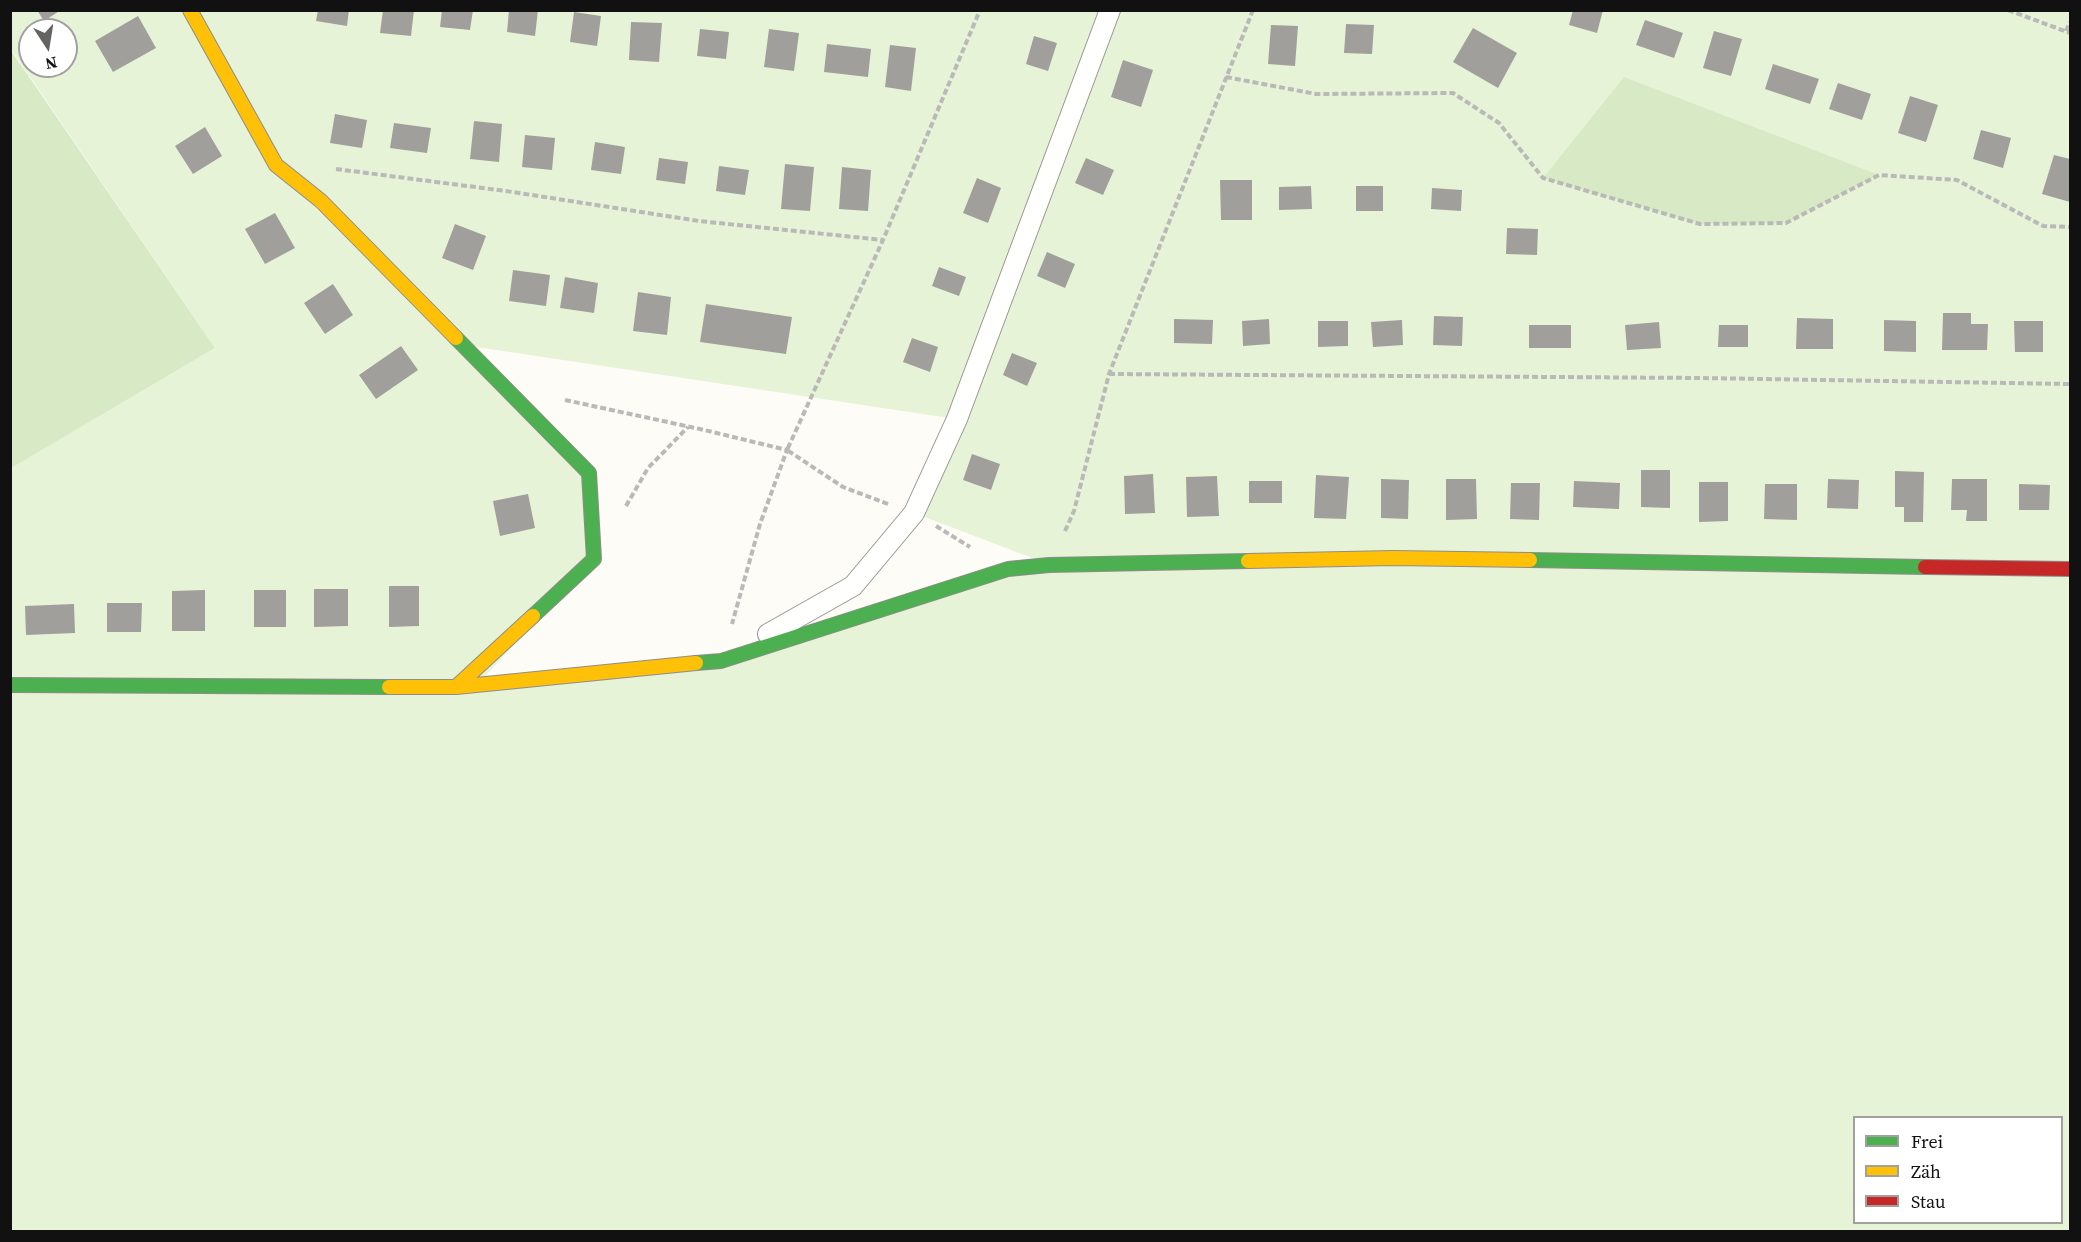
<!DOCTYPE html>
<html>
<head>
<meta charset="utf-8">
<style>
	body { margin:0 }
	#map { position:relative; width:2081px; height:1242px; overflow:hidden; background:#fdfcf7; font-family:"Source Serif 4",serif }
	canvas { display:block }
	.frame { position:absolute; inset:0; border:12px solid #111; pointer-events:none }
	.legend { position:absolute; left:1853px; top:1116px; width:210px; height:108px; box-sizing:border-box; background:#fff; border:2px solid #a0a0a0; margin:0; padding:8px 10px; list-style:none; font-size:18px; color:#111 }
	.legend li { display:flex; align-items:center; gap:12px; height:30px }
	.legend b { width:30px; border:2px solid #a0a0a0 }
	.north { position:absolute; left:18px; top:18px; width:60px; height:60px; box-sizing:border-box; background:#fff; border:2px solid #a0a0a0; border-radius:50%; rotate:168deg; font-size:16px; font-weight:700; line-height:24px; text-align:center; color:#111 }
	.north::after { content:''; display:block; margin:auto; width:21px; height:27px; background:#646362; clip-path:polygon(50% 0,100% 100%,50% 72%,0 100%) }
</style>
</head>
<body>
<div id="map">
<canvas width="2081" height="1242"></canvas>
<div class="frame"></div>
<ul class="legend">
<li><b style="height:8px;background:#4caf50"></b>Frei</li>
<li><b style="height:8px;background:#ffc107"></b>Zäh</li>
<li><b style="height:8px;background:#c62828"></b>Stau</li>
</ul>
<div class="north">N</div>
</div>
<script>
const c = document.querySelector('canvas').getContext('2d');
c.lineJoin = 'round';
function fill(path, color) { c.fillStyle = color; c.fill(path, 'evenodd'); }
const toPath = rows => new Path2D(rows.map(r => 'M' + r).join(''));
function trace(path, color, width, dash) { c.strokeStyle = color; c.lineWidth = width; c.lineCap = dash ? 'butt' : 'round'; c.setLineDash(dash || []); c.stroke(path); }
fill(toPath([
	[11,11,2070,11,2070,1231,11,1231,10,468,215,348,11,49],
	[30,30,66,30,66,66,30,66],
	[463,345,956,419,914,513,1048,564,721,661,475,687,594,559,589,473],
	[1854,1118,2062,1118,2062,1222,1854,1222]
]), '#e7f3d7');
fill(toPath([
	[10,49,215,348,11,468,10,468],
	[1624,77,1879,175,1786,223,1700,224,1543,178]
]), '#d8eac5');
fill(toPath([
	[37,10,61,10,44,21],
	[318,10,349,10,347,26,316,21],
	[383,10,414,10,411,36,380,33],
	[442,10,473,10,470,30,440,27],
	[509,10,538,10,535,36,507,32],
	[1573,10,1603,10,1597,33,1569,25],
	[574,12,601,16,597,46,570,42],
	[138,16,156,48,113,72,95,41],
	[1645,20,1683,33,1674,58,1636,45],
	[631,22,662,23,659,62,629,60],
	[1346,24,1374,25,1372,54,1344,53],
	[1271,25,1298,26,1295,66,1268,64],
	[1473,28,1517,53,1498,88,1453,62],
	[700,29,729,32,726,59,697,56],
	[769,29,799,33,794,71,764,67],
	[1714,31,1742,39,1731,76,1703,68],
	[1034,36,1057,43,1048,71,1026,64],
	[827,44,871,49,868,77,824,72],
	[890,45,916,48,911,91,885,87],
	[1123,60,1153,70,1141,107,1111,97],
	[1773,64,1819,79,1810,104,1765,89],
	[1838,83,1871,94,1862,120,1829,109],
	[1910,96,1938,105,1926,142,1898,133],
	[335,114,367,120,362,148,330,143],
	[474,121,502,124,499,162,470,159],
	[394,123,431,128,427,153,390,148],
	[205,127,222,156,193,174,175,146],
	[1981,130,2011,138,2003,168,1973,159],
	[525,135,555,138,552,170,522,167],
	[595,142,625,147,621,174,591,170],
	[2054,155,2070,159,2070,202,2042,194],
	[659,158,688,162,685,184,656,180],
	[1086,158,1114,170,1103,195,1075,183],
	[785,164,814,167,810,211,781,209],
	[719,166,749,170,745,195,716,191],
	[842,167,871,170,868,211,839,209],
	[977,178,1001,188,988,223,963,213],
	[1220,180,1252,180,1252,220,1221,220],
	[1311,186,1312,209,1279,210,1279,187],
	[1356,186,1383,186,1383,211,1356,211],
	[1432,188,1462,190,1461,211,1431,209],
	[275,213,295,248,265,264,245,229],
	[455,224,486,236,473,270,442,258],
	[1507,228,1538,229,1537,255,1506,254],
	[1047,252,1075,264,1065,288,1037,276],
	[939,267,966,277,959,296,932,286],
	[513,270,550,275,546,306,509,301],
	[565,277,598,283,594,313,560,308],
	[333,284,353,315,325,334,304,303],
	[638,292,671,297,667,335,633,331],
	[706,304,792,317,786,354,700,342],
	[1943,313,1971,313,1971,324,1988,324,1987,350,1942,350],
	[1434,316,1463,317,1462,346,1433,345],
	[1797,318,1833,319,1833,349,1796,349],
	[1174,319,1213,320,1212,344,1174,343],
	[1269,319,1270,344,1243,346,1242,321],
	[1402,320,1403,345,1373,347,1371,322],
	[1884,320,1916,321,1916,352,1884,351],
	[1318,321,1348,321,1348,346,1318,347],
	[2014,321,2043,321,2043,352,2015,352],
	[1659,322,1661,348,1627,350,1625,325],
	[1529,325,1571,325,1571,348,1529,348],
	[1719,325,1748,325,1748,347,1718,347],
	[912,338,938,347,930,372,903,362],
	[401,346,418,370,376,399,359,375],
	[1012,353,1037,363,1027,386,1003,375],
	[972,454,1000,464,991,490,963,480],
	[1641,470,1670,470,1670,508,1641,507],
	[1895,471,1924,472,1923,522,1904,522,1904,507,1895,507],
	[1153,474,1155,513,1125,514,1124,476],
	[1316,475,1349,477,1346,519,1314,518],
	[1217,476,1219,516,1187,517,1186,477],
	[1381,479,1409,480,1408,519,1381,518],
	[1446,479,1476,479,1477,519,1446,520],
	[1828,479,1859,480,1858,509,1827,508],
	[1952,479,1987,479,1987,521,1966,521,1967,510,1951,510],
	[1249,481,1282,481,1282,503,1249,503],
	[1574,481,1620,483,1619,509,1573,507],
	[1699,482,1728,482,1728,521,1699,522],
	[1511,483,1540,483,1539,520,1510,519],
	[1765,484,1797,484,1797,520,1764,519],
	[2019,484,2050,485,2049,510,2019,510],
	[528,494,535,528,500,536,493,501],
	[389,586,419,586,419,626,389,627],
	[314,589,348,589,348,626,314,627],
	[205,590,205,631,172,631,172,591],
	[254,590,286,590,286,627,254,627],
	[107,603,142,603,141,632,107,632],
	[74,604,75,633,26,635,25,606]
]), '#a19f9c');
const lane = toPath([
	[768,634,853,586,914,513,957,419,1110,10]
]);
const fast = toPath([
	[456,338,589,473,594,559,533,616],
	[1530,560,1925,567],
	[696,663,721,661,1008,569,1049,565,1248,561],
	[10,685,389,687]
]);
const slow = toPath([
	[190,10,276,165,321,201,456,338],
	[1248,561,1393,558,1530,560],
	[389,687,456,687,696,663],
	[456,687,533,616]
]);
const jam = toPath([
	[1925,567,2070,569]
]);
trace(lane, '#979795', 22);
trace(fast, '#8e8d8b', 16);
trace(slow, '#8e8d8b', 16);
trace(jam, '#8e8d8b', 16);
trace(toPath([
	[2008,10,2070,33],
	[2066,31,2070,22],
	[1226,77,1316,94,1453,93,1499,123,1543,178,1700,224,1786,223,1879,175,1957,180,2043,226,2070,227],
	[336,169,506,191,699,221,883,240],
	[1109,374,1701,378,2070,384],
	[565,400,700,429,787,450,760,524,732,624],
	[888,504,843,487,787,450,883,240,980,10],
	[626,506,648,468,688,427],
	[936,526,970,547],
	[1065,531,1074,511,1109,374,1253,10]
]), '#b9b9b8', 4, [6, 3]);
trace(lane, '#fffffe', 20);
trace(fast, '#4caf50', 14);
trace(slow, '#ffc107', 14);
trace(jam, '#c62828', 14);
</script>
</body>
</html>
